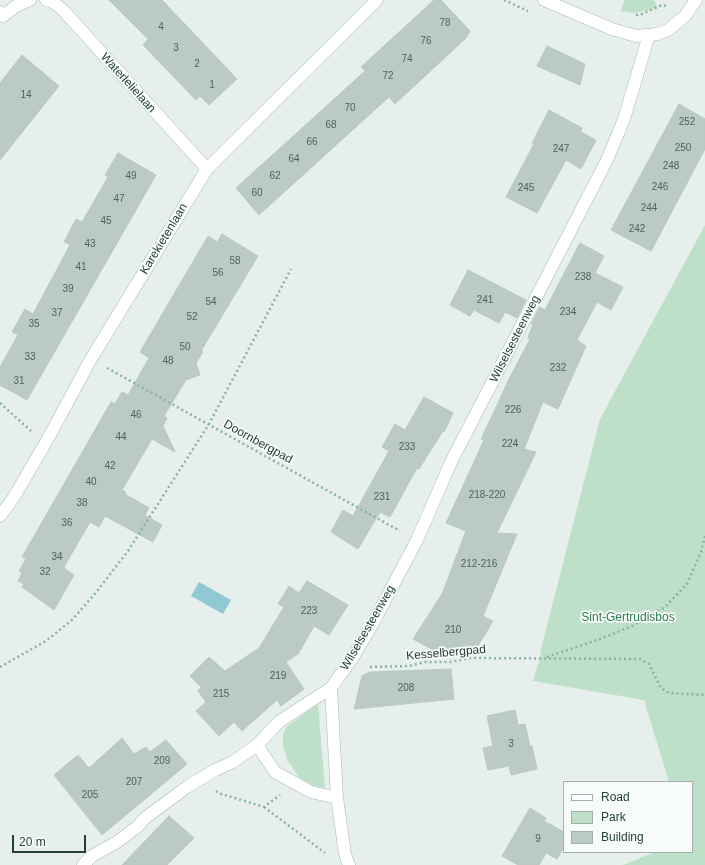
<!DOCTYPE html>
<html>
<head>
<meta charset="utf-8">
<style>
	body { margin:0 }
	#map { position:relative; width:705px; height:865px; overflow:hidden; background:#e6efeb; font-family:Helvetica,sans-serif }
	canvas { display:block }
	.legend { position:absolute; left:563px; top:781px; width:130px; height:72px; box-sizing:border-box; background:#f7fbf9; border:1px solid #a3b1ad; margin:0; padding:5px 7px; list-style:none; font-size:12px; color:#24423a }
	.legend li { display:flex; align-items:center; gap:8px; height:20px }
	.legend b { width:20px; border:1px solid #a3b1ad }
	.scale { position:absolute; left:12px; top:835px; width:74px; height:18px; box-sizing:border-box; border:2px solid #24423a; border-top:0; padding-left:5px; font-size:12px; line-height:14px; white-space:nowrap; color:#24423a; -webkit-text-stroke:3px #f7fbf9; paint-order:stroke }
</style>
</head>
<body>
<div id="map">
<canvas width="705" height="865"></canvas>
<ul class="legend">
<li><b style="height:5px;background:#fff"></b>Road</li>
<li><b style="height:11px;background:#bfe0c8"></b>Park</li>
<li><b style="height:11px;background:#bbcac4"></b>Building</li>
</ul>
<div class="scale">20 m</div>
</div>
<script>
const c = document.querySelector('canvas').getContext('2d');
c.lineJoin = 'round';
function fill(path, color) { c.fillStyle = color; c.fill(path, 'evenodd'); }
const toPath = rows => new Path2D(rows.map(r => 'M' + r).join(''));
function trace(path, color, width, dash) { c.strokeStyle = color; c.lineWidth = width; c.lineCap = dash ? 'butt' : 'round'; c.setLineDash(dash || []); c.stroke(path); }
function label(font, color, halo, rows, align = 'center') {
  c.font = font + ' Helvetica,sans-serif'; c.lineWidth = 3.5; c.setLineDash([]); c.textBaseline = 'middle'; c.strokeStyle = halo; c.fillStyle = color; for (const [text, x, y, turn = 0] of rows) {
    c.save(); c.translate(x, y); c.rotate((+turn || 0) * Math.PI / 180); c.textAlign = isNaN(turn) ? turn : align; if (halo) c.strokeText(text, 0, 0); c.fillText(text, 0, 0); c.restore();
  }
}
fill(toPath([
	[625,0,654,0,657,7,649,10,634,13,620,11],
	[705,225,705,865,623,865,655,852,692,852,692,782,669,782,644,700,533,681,541,655,540,653,600,419],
	[318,704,325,788,312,785,299,777,288,761,283,747,283,735,286,727]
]), '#bfe0c8');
fill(toPath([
	[199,582,231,600,223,614,191,596]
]), '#8ec9d4');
const building = toPath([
	[109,0,162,0,237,79,209,105,200,96,196,100,143,45,148,39,109,0],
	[434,0,441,0,470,31,466,38,395,104,389,97,259,215,236,188,365,71,361,67,434,0],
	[547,46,585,64,580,85,537,66,547,46],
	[22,55,59,86,0,160,0,83,22,55],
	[679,104,705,119,705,149,651,251,611,230,679,104],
	[549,110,582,128,581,132,596,140,581,169,566,160,537,213,506,197,534,144,532,143,549,110],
	[118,153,156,175,27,400,0,385,0,367,18,335,12,332,25,309,33,314,70,245,64,242,76,219,82,222,108,177,105,175,118,153],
	[222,234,258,256,201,351,203,352,196,363,200,375,186,380,164,416,167,418,163,426,175,452,152,439,122,490,126,492,125,494,149,508,145,515,162,525,153,542,105,516,99,527,90,522,64,567,65,568,65,569,74,575,54,610,22,587,24,584,18,581,22,573,19,571,26,559,22,557,111,402,115,404,122,392,128,395,149,358,140,352,208,236,217,242,222,234],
	[580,243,604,256,595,273,623,287,611,310,597,302,577,340,586,346,558,409,543,402,524,449,536,452,497,533,517,534,483,616,493,621,475,651,439,653,413,639,442,594,466,531,446,523,484,440,481,439,492,416,508,381,530,339,528,337,533,325,531,324,540,307,545,310,580,243],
	[468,270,526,300,517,318,505,312,499,323,474,310,470,316,450,305,468,270],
	[424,397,453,413,444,432,443,431,419,469,417,468,390,517,380,512,358,549,331,532,343,510,353,516,389,451,382,447,395,424,405,430,424,397],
	[307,581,348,605,329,635,314,626,298,654,286,662,304,689,281,706,277,700,242,731,234,722,219,736,196,711,206,702,198,691,201,687,190,676,209,657,225,671,259,648,284,607,278,604,289,586,299,593,307,581],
	[451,669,454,699,354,709,362,676,370,672,451,669],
	[515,710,518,725,525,724,530,746,532,746,537,769,511,775,509,766,488,770,483,748,493,746,487,716,515,710],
	[122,738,134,754,146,747,150,752,166,740,187,764,102,835,54,775,78,755,89,768,122,738],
	[530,808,546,818,544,821,564,832,564,847,557,859,546,853,539,865,518,865,502,856,530,808],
	[169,816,194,838,167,865,122,865,169,816]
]);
fill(building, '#bbcac4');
trace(building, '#b8c9c2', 1);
const street = toPath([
	[46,0,51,1,62,9,207,169],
	[0,12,3,16,16,6,30,0],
	[0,516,14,497,45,444,91,359,207,169,377,0],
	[331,688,337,798,345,854,349,865],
	[257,745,275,772,311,792,337,798],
	[83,865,92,856,117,842,137,827,145,818,187,787,215,770,233,762,257,745,280,721,331,688,353,657,372,625,417,540,451,462,607,160,624,119,649,35]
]);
const secondary = toPath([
	[544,0,612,29,636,36,657,34,668,30,685,16,696,0]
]);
trace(street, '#a8b8b2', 13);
trace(secondary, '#a4bbb3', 13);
trace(toPath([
	[504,0,528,11],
	[636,15,642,14,662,5,667,6],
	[107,368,400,531],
	[0,403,31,431],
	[547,657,600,639,632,626,665,607,687,584,701,552,705,536],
	[0,667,46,641,72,620,94,595,128,551,209,424,291,269],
	[370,667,409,666,425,662,450,662,470,658,640,659,649,664,661,688,669,693,705,695],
	[216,791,218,793,264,807,280,795],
	[264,807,325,853]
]), '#86b3a5', 2.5, [2, 3]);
trace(street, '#fff', 12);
trace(secondary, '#fff', 12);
label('10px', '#4a645c', null, [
	["78",445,23],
	["4",161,27],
	["76",426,41],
	["3",176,48],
	["74",407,59],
	["2",197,64],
	["72",388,76],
	["1",212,85],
	["14",26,95],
	["70",350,108],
	["252",687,122],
	["68",331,125],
	["66",312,142],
	["250",683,148],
	["247",561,149],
	["64",294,159],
	["248",671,166],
	["49",131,176],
	["62",275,176],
	["246",660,187],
	["245",526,188],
	["60",257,193],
	["47",119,199],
	["244",649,208],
	["45",106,221],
	["242",637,229],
	["43",90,244],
	["58",235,261],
	["41",81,267],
	["56",218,273],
	["238",583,277],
	["39",68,289],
	["241",485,300],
	["54",211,302],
	["234",568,312],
	["37",57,313],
	["52",192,317],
	["35",34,324],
	["50",185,347],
	["33",30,357],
	["48",168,361],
	["232",558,368],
	["31",19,381],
	["226",513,410],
	["46",136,415],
	["44",121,437],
	["224",510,444],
	["233",407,447],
	["42",110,466],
	["40",91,482],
	["218-220",487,495],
	["231",382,497],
	["38",82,503],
	["36",67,523],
	["34",57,557],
	["212-216",479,564],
	["32",45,572],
	["223",309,611],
	["210",453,630],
	["219",278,676],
	["208",406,688],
	["215",221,694],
	["3",511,744],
	["209",162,761],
	["207",134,782],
	["205",90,795],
	["9",538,839]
]);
label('12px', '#24423a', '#f7fbf9', [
	["Waterlelielaan",128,83,48],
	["Karekietenlaan",164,239,-59],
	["Wilselsesteenweg",515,339,-63],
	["Doornbergpad",258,442,29],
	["Wilselsesteenweg",368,628,-60],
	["Kesselbergpad",446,653,-5]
]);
label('12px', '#2d7a4b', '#f7fbf9', [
	["Sint-Gertrudisbos",628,618]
]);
</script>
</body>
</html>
